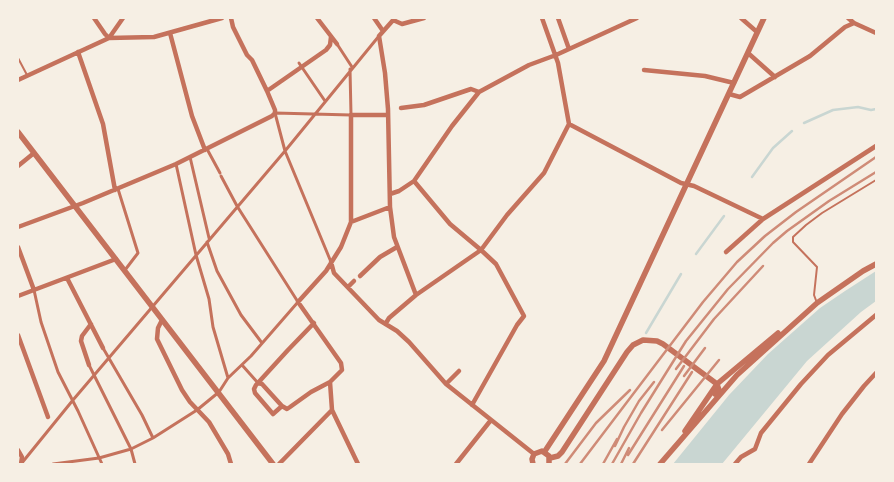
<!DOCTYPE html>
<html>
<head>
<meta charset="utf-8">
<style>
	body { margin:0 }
	#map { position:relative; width:894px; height:482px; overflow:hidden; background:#f6efe4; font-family:Poppins,sans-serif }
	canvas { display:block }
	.frame { position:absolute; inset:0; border:19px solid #f6efe4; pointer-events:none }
</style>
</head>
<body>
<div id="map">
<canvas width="894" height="482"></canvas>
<div class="frame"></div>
</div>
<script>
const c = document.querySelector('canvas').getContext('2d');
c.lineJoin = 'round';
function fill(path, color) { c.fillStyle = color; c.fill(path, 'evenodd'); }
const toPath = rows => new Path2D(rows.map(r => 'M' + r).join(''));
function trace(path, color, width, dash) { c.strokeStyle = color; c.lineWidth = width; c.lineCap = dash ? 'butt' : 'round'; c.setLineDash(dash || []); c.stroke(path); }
fill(toPath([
	[876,271,876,301,861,312,807,361,722,464,673,464,729,395,768,354,820,308,845,291]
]), '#c9d6d2');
trace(toPath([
	[804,123,833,110,858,107,871,110,876,109],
	[752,177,773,148,792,131],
	[696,254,724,216],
	[646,333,681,274]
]), '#c9d6d2', 2.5);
trace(toPath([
	[18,58,27,75],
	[817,303,814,295,817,267,793,242,793,237,806,225,822,213,876,180]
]), '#c5725c', 2);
trace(toPath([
	[337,44,352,67],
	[299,63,325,101],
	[207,149,220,173],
	[190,157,209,238],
	[176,164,196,255,209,299,213,327,228,378],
	[118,189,138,253,125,270],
	[207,242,217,271,241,315,262,343],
	[331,262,285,151,275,113,351,115,350,69],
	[34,290,41,322,58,372,78,411,102,464],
	[103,348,142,415,153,438],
	[89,365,131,449,135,464],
	[242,365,258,383],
	[21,464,73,400,285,151,379,36],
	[53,464,99,458,131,449,153,438,197,410,219,392,228,378,251,356,298,302,237,206,221,176]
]), '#c5725c', 3);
trace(toPath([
	[94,18,105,34,109,38],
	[231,18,233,27,247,55,252,60,267,91,326,50,330,45,331,37],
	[317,18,337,44],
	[374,18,383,31],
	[395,18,379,36,385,73,388,109,390,207,394,237,416,295],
	[558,18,569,49],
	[741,18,757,32],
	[848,18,854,23,876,33],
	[393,20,402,24,424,18],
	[170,33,192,116,205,150],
	[109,38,154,37,222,18],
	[78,52,103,124,115,190],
	[748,53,775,77],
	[644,70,705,76,734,83],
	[18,80,109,38,123,18],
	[729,94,740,97,810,56,845,27,854,23],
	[401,108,424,105,471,89,479,92,529,65,556,55,637,18],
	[569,124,681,183,694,186,763,219],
	[18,166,34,153],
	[414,181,450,224,481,250,496,264,524,316,517,325,472,405],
	[390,194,399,191,414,181,452,126,479,92],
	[351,222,390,207],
	[18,227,83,203,176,164,272,116,275,113,275,110,267,91],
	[18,247,34,290],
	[726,252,763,219,876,146],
	[331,262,334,273,379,320,397,331,409,342,446,384,534,454],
	[360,276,380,257,397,247],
	[67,278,103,348],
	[348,287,354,281],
	[18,296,116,259],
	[162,320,158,328,157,339,182,390,190,402,209,422,228,454,231,464],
	[386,323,389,318,416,295,481,250,507,215,544,173,569,124,558,63,542,18],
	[18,335,48,417],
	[89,365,81,341,82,336,91,324],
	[330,382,332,410,358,464],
	[258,383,262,384,282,406,273,414,255,393,254,389,256,385,288,350,314,323],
	[446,384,459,371],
	[282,406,287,409,290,407,311,392,330,382,342,370,341,363,298,302,326,271,341,247,351,222,351,115,388,115],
	[18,450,22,457,21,464],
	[279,464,332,410],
	[456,464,491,420],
	[735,464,741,457,755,449,761,433,801,384,828,355,876,315],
	[809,464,842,414,864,386,876,373]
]), '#c5725c', 4.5);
trace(toPath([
	[18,132,273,464],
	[685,431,717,384,778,333],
	[545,451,604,361,764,18],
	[550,458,558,456,562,452,627,352,633,345,643,340,657,341,663,344,717,384,719,390,715,394],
	[533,464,532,459,534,454,542,451,549,456,549,464],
	[660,464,737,375,817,303,863,271,876,264]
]), '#c5725c', 5.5);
trace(toPath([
	[676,369,714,319,763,266],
	[684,376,705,348],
	[662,430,719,360],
	[615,446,624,427,639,401,654,382],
	[628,455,684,366],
	[565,464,596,423,630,390],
	[580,464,703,302,737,262,765,236,796,212,876,157],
	[603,464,617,439],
	[612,464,641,413,686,341,728,289,773,243,787,231,829,201,876,172],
	[621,464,629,448],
	[633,464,692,372]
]), '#cf8b77', 2.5);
</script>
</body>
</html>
